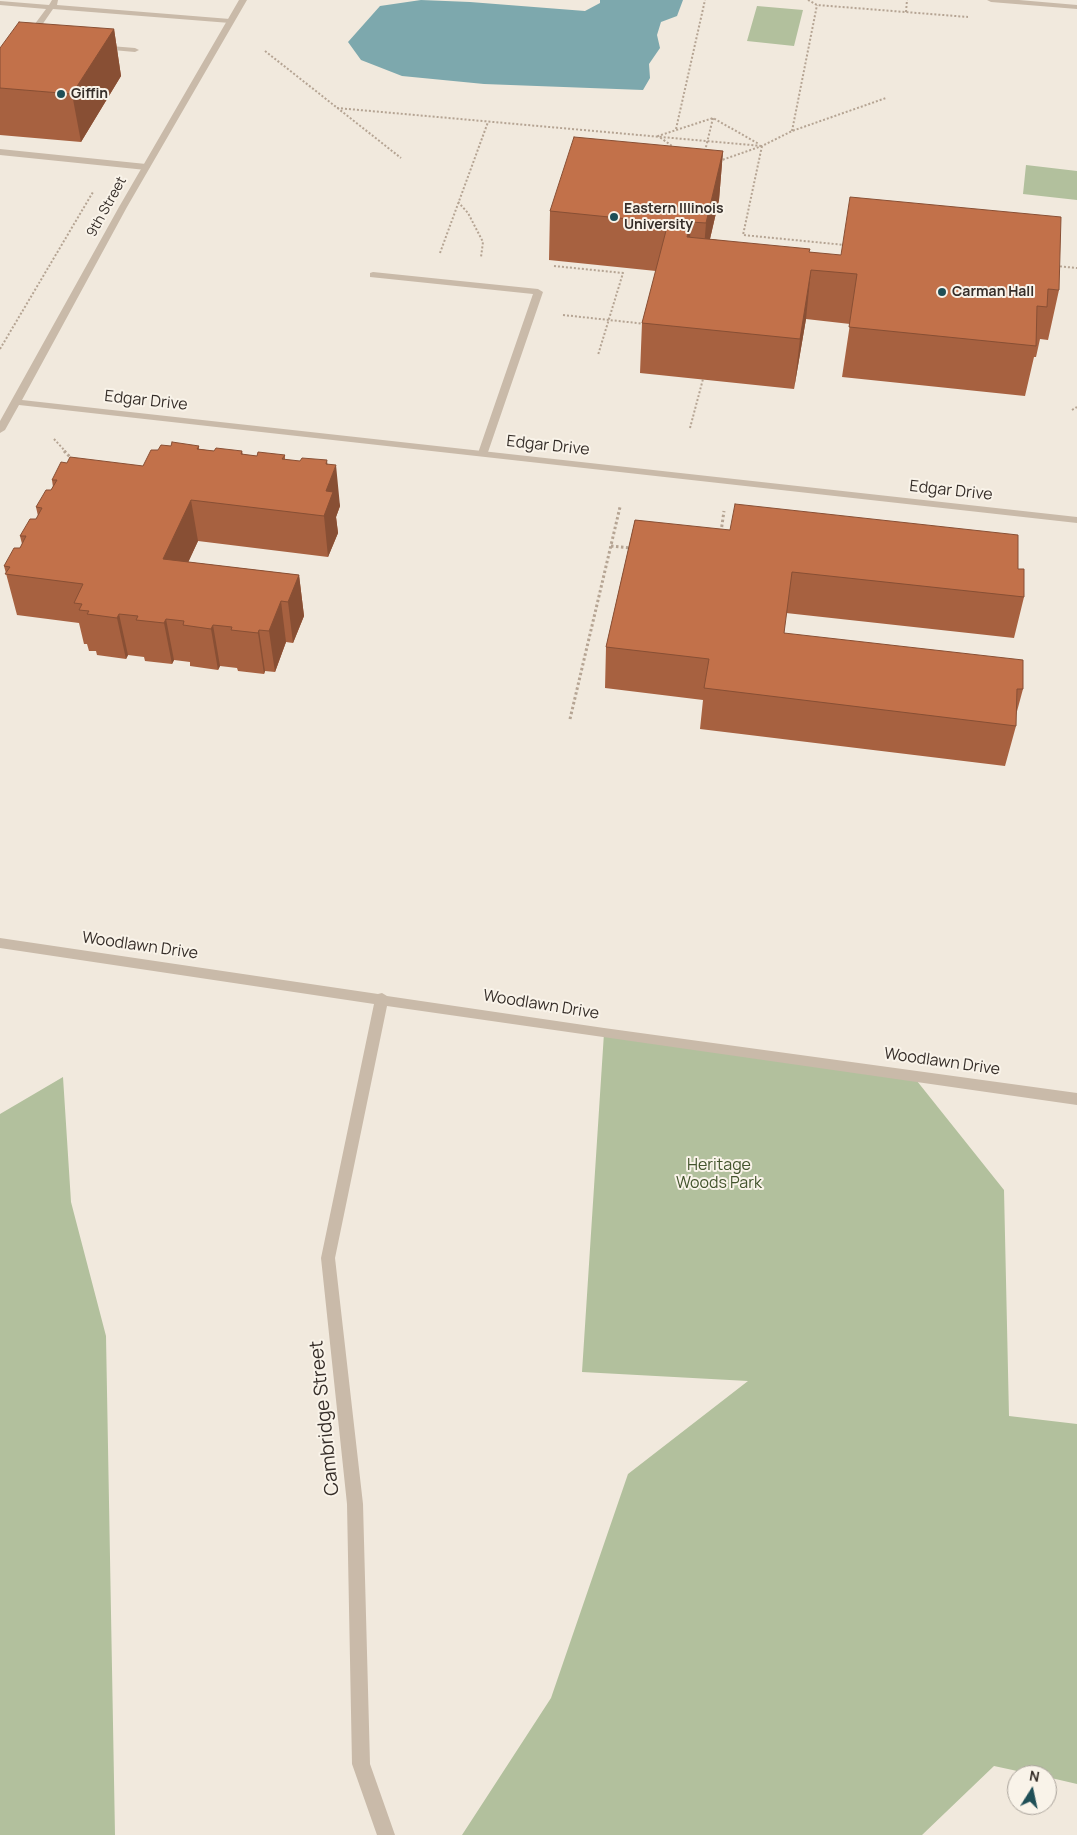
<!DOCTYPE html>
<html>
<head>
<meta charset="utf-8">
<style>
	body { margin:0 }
	#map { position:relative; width:1077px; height:1835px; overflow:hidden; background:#f1e9dd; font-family:Manrope,sans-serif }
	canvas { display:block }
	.north { position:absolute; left:1007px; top:1765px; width:50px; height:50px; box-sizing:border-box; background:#f9f3e9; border:1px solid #aba49c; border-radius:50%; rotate:10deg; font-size:14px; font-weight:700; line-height:20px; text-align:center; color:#362e29 }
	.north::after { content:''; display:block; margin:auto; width:18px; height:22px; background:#1f4f57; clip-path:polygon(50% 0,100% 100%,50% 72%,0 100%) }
</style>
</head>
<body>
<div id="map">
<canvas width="1077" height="1835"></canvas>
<div class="north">N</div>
</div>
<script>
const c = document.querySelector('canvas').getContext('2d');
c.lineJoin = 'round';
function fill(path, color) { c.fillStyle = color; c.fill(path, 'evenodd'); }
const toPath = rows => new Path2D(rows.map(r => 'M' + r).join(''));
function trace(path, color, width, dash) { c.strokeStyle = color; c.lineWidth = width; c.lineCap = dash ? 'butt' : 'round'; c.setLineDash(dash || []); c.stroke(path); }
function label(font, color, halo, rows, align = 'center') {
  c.font = font + ' Manrope,sans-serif'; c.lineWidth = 4; c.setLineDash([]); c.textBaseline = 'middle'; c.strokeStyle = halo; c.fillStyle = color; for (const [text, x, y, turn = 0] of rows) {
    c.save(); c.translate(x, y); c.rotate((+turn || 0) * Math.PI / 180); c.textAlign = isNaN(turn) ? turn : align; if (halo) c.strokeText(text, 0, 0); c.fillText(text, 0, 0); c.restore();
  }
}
fill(toPath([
	[757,6,803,10,794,46,747,41],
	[1026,165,1077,171,1077,200,1023,194],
	[604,1033,913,1076,1004,1190,1009,1416,1077,1424,1077,1784,1047,1777,1047,1775,1036,1775,994,1766,922,1835,462,1835,551,1698,628,1474,748,1381,582,1372],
	[63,1077,71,1202,106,1336,115,1835,0,1835,0,1114]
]), '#b2c09d');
fill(toPath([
	[421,0,470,2,585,11,600,3,600,0,683,0,677,16,661,22,657,35,660,48,649,64,650,78,643,90,484,84,402,76,361,60,348,42,380,6]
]), '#7da8ad');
trace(toPath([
	[808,0,817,5,968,17],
	[906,12,907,0],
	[265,51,401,158],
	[337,108,762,146],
	[676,129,705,0],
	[792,131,817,5],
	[762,146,743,235,845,245],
	[675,148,658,136,713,118,759,144],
	[705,151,713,118],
	[719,161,762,146,792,131,886,98],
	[458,202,468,213,483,242,481,257],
	[440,253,488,122],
	[554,266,623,273,598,355],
	[1056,266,1077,268],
	[563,315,646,324],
	[0,349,93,192],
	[1072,410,1077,407],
	[690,428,703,379],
	[54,439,66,452]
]), '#b5a493', 2, [2, 2]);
trace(toPath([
	[64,451,72,459],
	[721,532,724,511],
	[611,546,631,548],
	[570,719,620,507]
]), '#b5a493', 3, [2.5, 2.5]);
fill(toPath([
	[52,0,58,0,57,5,230,19,234,21,230,23,53,9,33,38,30,38,26,36,46,9,0,5,0,1,49,5,52,0],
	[987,0,1019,0,1077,5,1077,9,991,2,987,0],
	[98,45,135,48,139,50,135,52,101,49,98,49,98,45],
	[0,149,146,164,150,167,146,170,0,155,0,149],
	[373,272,538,289,543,292,487,455,479,455,478,453,533,294,370,277,370,273,373,272]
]), '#c9baa9');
fill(toPath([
	[239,0,247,0,127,207,22,400,1077,517,1077,523,19,405,5,430,0,433,0,421,119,207,239,0],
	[0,938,378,994,382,993,387,996,604,1028,1077,1093,1077,1105,387,1006,335,1258,363,1504,370,1764,395,1835,377,1835,352,1764,347,1504,321,1258,374,1004,0,948,0,938]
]), '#c9baa9');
fill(toPath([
	[114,29,121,76,81,142,0,135,0,48],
	[723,151,719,200,710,239,810,252,1059,290,1048,340,1040,339,1036,357,1034,357,1025,396,842,377,850,324,806,319,794,389,640,373,642,323,656,271,549,260,550,211],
	[171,446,199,446,199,449,214,451,242,451,243,455,257,456,285,455,285,460,328,464,340,506,336,517,338,533,328,557,198,541,188,562,299,575,304,616,293,643,286,642,275,672,265,671,264,674,238,671,237,668,220,666,218,670,190,666,190,662,174,660,172,664,145,661,144,657,128,655,126,659,97,655,96,651,89,651,87,644,84,644,79,623,17,615,4,566,20,548,22,544,20,536,36,519,38,516,36,507,51,490,53,487,52,480,67,463,143,466,158,450],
	[635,520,1018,569,1024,597,1014,638,786,613,784,633,1023,689,1016,715,1016,726,1005,766,700,729,703,700,605,688,606,647]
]), '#a76140');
fill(toPath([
	[114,29,121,76,81,142,72,94],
	[723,151,719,200,702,273,706,223],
	[691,222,688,271,687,237],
	[811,270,806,319,794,389,800,339],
	[327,460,329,482,336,465,340,506,336,517,338,533,328,557,324,516,326,491,326,464],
	[191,500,198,541,171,600,163,559],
	[299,575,304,616,293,643,288,602],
	[281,601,286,642,275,672,269,631],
	[119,614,128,655,126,659,117,618],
	[166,619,174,660,172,664,164,623],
	[213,625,220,666,218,670,211,629],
	[259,630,265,671,264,674,258,633]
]), '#884f34');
const building = toPath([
	[19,22,114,29,72,94,0,88,0,48,19,22],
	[574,137,723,151,706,223,691,222,687,237,810,249,809,252,841,255,850,197,1061,217,1059,290,1048,289,1047,307,1037,306,1036,346,849,327,857,274,811,270,800,339,642,323,668,223,550,211,574,137],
	[172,442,199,446,197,449,214,451,216,448,242,451,241,454,257,456,258,452,285,455,282,459,300,461,302,458,327,460,326,464,336,465,326,491,333,492,324,516,191,500,163,559,299,575,288,602,281,601,269,631,259,630,258,633,231,630,232,627,213,625,211,629,183,625,184,621,166,619,164,623,136,620,138,616,119,614,117,618,87,614,89,611,79,610,82,604,74,603,83,584,5,574,10,567,4,566,14,548,20,548,26,536,20,536,30,519,36,519,42,508,36,507,46,490,51,490,57,480,52,480,61,462,67,463,70,457,143,466,151,450,158,450,161,445,171,446,172,442],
	[735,504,1018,535,1018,569,1024,569,1024,597,792,572,784,633,1023,660,1023,689,1017,689,1016,726,704,688,709,659,606,647,635,520,730,530,735,504]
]);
fill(building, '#c2714a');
trace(building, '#884f34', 1);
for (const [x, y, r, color] of [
	[61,94,5,"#1f4f57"],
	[614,217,5,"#1f4f57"],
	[942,292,5,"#1f4f57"]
]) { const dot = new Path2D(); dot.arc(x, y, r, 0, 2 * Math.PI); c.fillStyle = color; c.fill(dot); trace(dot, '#f9f3e9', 2); }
label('bold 14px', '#362e29', '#f9f3e9', [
	["Giffin",71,94],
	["Eastern Illinois",624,209],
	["University",624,225],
	["Carman Hall",952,292]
], 'left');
label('14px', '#362e29', '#f9f3e9', [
	["9th Street",107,207,-61]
]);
label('16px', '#362e29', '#f9f3e9', [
	["Edgar Drive",146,401,6],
	["Edgar Drive",548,446,6],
	["Edgar Drive",951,491,6],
	["Woodlawn Drive",140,946,8],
	["Woodlawn Drive",541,1005,9],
	["Woodlawn Drive",942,1062,8]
]);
label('16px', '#43542d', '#f9f3e9', [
	["Heritage",719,1166],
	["Woods Park",719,1184]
]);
label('19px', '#362e29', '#f9f3e9', [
	["Cambridge Street",325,1418,-96]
]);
</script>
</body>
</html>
